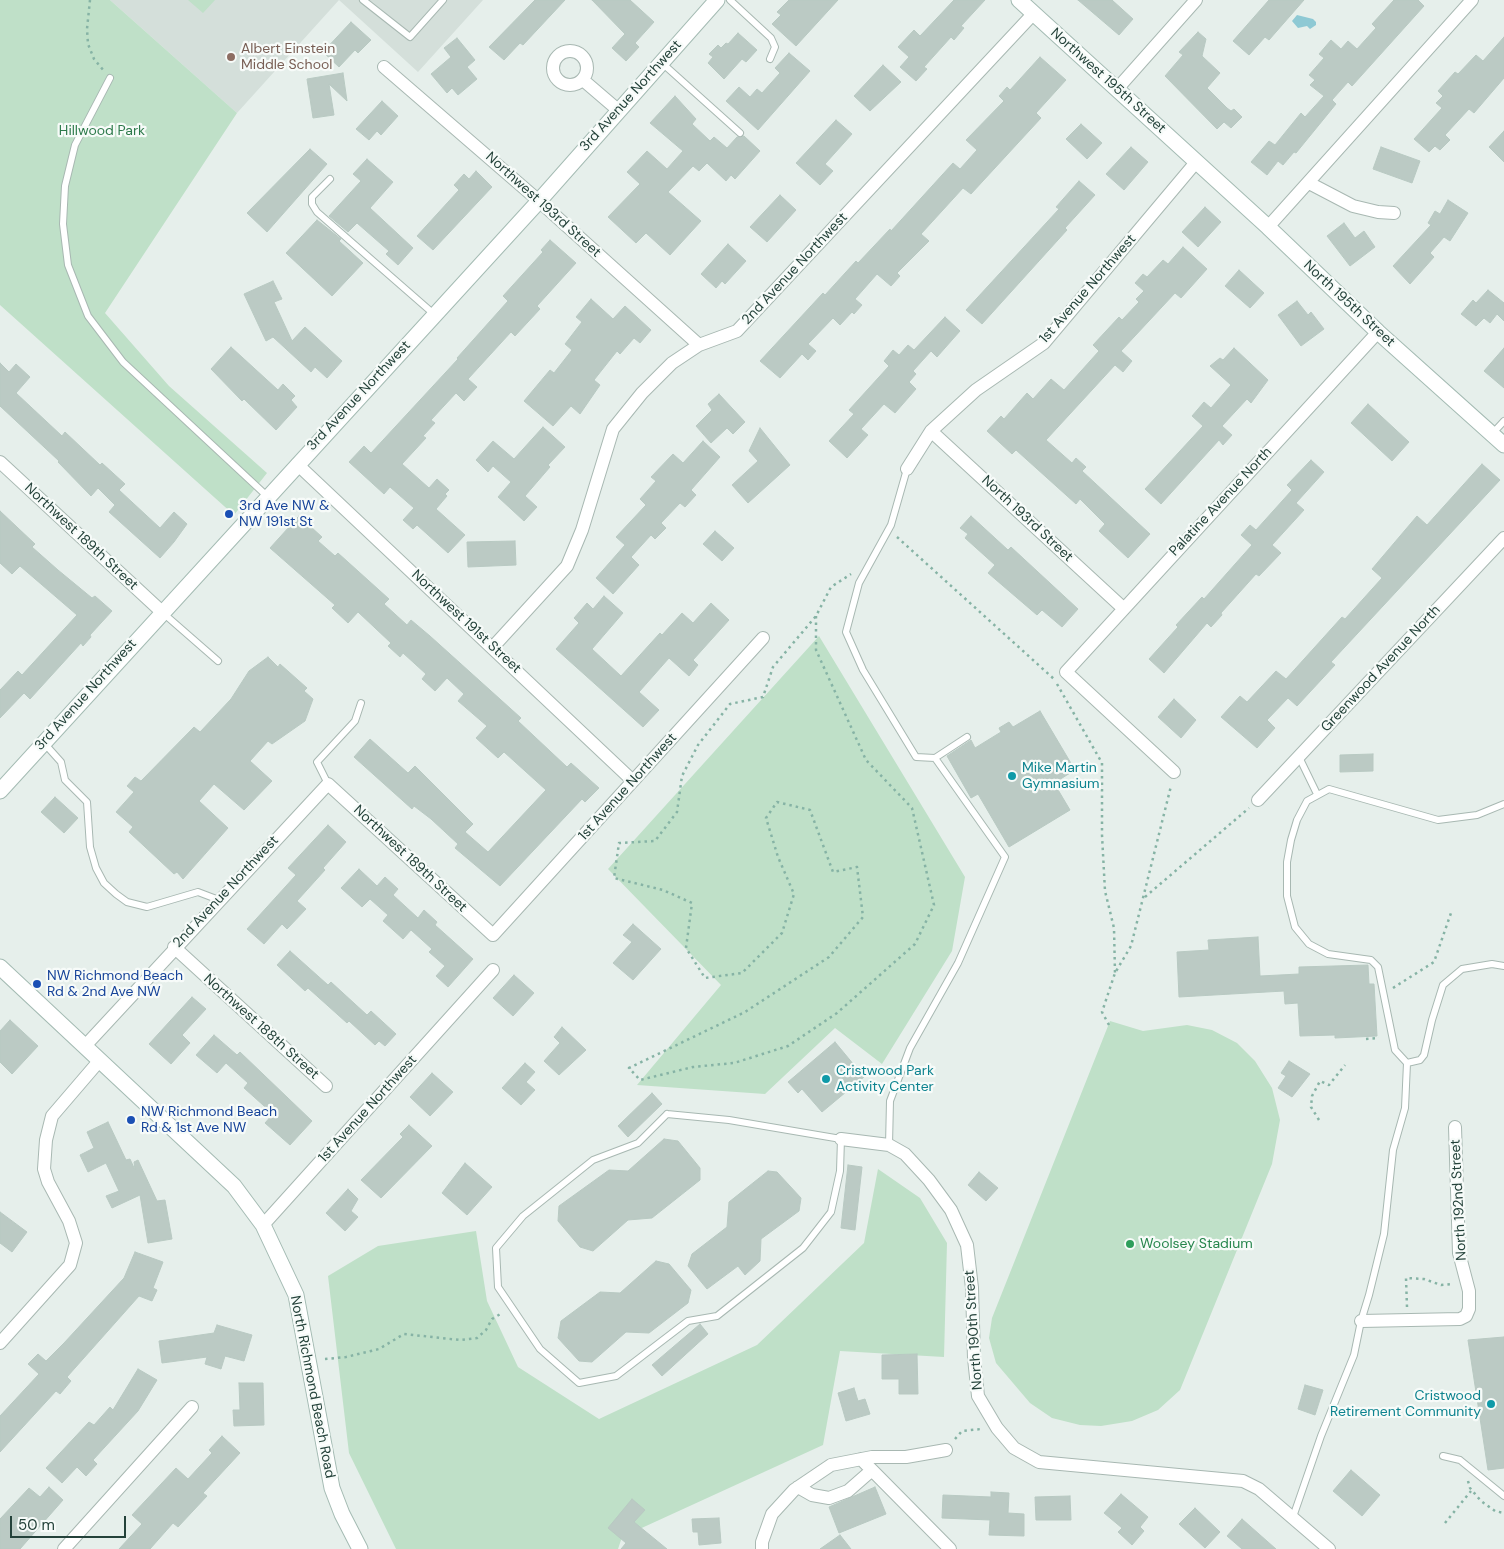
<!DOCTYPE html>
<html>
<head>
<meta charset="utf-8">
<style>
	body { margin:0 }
	#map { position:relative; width:1504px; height:1549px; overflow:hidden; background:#e6efeb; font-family:"DM Sans",sans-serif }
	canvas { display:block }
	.scale { position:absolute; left:10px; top:1516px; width:116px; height:22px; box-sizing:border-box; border:2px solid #24423a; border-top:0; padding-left:6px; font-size:15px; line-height:18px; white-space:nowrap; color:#24423a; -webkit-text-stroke:4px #f7fbf9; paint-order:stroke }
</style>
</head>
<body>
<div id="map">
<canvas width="1504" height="1549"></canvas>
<div class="scale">50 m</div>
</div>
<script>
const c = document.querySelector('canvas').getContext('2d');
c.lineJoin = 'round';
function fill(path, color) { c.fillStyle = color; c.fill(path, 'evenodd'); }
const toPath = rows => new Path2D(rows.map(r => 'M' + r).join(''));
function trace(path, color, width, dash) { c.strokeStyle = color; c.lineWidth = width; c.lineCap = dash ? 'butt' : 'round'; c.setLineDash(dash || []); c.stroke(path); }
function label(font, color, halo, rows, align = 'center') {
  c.font = font + ' "DM Sans",sans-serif'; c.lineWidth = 4.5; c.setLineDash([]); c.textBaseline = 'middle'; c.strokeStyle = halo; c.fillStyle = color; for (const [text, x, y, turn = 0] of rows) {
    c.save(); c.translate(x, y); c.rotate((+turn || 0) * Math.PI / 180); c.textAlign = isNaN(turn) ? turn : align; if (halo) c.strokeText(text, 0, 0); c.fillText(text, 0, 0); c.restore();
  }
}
fill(toPath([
	[110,0,339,0,237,113],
	[339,0,483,0,418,72]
]), '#d4dfda');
fill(toPath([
	[0,0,110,0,237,113,105,313,169,386,267,473,234,515,0,305],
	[188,0,215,0,203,13],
	[819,636,965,877,952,951,882,1064,835,1028,765,1094,637,1085,721,985,608,869],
	[1110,1021,1143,1031,1187,1025,1212,1030,1237,1043,1255,1061,1272,1088,1280,1120,1272,1164,1180,1390,1158,1410,1132,1421,1101,1426,1080,1425,1052,1418,1030,1403,996,1363,989,1338,992,1318],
	[878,1169,920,1198,947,1243,944,1357,840,1351,823,1445,622,1537,618,1549,396,1549,349,1453,328,1276,378,1246,476,1231,487,1301,518,1367,599,1419,757,1345,864,1243]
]), '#bfe0c8');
fill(toPath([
	[1297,15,1313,19,1316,22,1316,25,1310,29,1307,26,1298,28,1292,21]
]), '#8ec9d4');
const building = toPath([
	[535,0,565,0,523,45,520,43,504,60,489,47,535,0],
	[592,0,630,0,654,22,635,43,639,47,626,61,612,48,625,34,592,0],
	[789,0,838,0,796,46,772,24,781,15,777,12,789,0],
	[954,0,985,0,961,26,964,28,954,40,951,37,924,67,927,69,916,81,900,67,909,57,898,47,914,30,920,36,954,0],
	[1078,0,1112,0,1133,19,1119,35,1078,0],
	[1269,0,1304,0,1269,40,1265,37,1249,55,1233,41,1269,0],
	[1394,0,1418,0,1424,6,1352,86,1348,82,1332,100,1336,104,1296,153,1294,152,1283,165,1278,161,1267,175,1251,162,1269,141,1275,145,1301,113,1305,117,1324,96,1310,85,1315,80,1309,75,1324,58,1319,54,1331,40,1341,49,1348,41,1357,49,1376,28,1372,24,1394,0],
	[351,22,371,40,358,53,355,50,339,67,323,52,351,22],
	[1198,32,1206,39,1202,56,1220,73,1207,88,1227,108,1231,111,1234,109,1242,117,1231,128,1224,122,1217,129,1165,76,1183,55,1179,52,1198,32],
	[738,33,757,50,746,62,742,59,724,79,708,63,713,57,709,54,718,45,721,48,726,43,728,44,738,33],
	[1504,37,1504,78,1474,113,1469,109,1445,135,1450,140,1440,150,1435,146,1429,152,1414,139,1442,108,1436,103,1443,96,1438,91,1455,72,1458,74,1476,55,1483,61,1504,37],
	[457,38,475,60,467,67,477,79,458,95,452,88,447,93,431,74,451,57,444,48,457,38],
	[789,53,810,71,758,130,726,101,739,87,750,97,757,89,762,93,780,73,775,68,789,53],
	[1040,57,1066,80,1036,113,1041,118,971,194,963,188,921,234,929,241,897,273,900,276,891,286,877,274,855,299,862,305,854,314,852,312,840,325,833,318,808,344,816,351,808,360,802,354,780,378,760,361,823,293,825,295,856,261,858,263,890,229,891,231,953,163,960,169,977,150,966,140,1004,101,999,96,1007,87,1010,90,1040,57],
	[883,65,901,82,870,111,854,96,883,65],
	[343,73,347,101,329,84,334,115,313,118,307,79,343,73],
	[675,96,696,119,692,124,710,141,714,137,727,148,737,137,744,136,760,151,735,179,731,175,726,181,707,163,699,171,693,166,668,192,701,221,670,255,646,233,636,243,608,217,640,184,627,172,647,151,667,169,683,151,650,123,675,96],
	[382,101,398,116,381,135,377,131,369,140,356,129,382,101],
	[836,120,852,134,825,164,833,171,820,185,796,163,836,120],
	[1081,124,1102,143,1087,159,1066,139,1081,124],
	[1504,131,1504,162,1489,147,1504,131],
	[1131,147,1148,162,1124,190,1106,174,1131,147],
	[1381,147,1420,161,1412,183,1373,169,1381,147],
	[310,149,327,164,267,232,247,213,310,149],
	[367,159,393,182,370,208,413,248,398,265,386,254,389,251,357,223,348,232,329,216,361,181,353,174,367,159],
	[476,171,492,187,433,250,417,236,459,190,454,185,464,174,469,179,476,171],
	[1079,181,1095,195,1065,228,1067,230,982,324,966,310,1059,209,1056,207,1079,181],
	[780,195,796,210,767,242,750,227,780,195],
	[1448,200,1468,213,1450,241,1444,237,1430,253,1434,257,1410,284,1393,266,1431,225,1428,223,1435,211,1440,214,1448,200],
	[1205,207,1221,222,1198,247,1182,232,1205,207],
	[317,220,341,239,339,241,363,263,332,296,286,253,317,220],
	[1344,223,1355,238,1364,231,1375,247,1350,266,1327,236,1344,223],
	[550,240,576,263,537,306,540,309,515,336,511,332,468,379,477,387,464,401,456,393,431,420,435,423,423,436,426,438,402,464,429,488,437,479,449,490,445,494,447,496,436,509,465,535,448,553,417,525,413,529,403,520,414,508,390,487,384,494,349,462,364,446,371,453,458,359,457,358,508,301,503,296,543,252,541,250,550,240],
	[728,244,746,261,725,284,722,281,716,288,701,274,728,244],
	[1183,247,1207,269,1181,298,1175,293,1121,351,1132,361,1123,372,1115,365,1046,440,1072,463,1076,458,1086,467,1082,471,1150,534,1128,558,1099,531,1105,524,1080,499,1076,504,1016,450,1012,454,987,431,1001,416,1004,419,1027,393,1033,399,1051,379,1064,390,1099,351,1093,345,1119,317,1122,320,1139,302,1136,299,1144,291,1135,283,1143,274,1147,277,1163,260,1168,264,1183,247],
	[1239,270,1264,293,1250,308,1225,286,1239,270],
	[273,281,282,299,274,302,292,341,305,327,342,361,327,378,315,367,311,372,273,337,266,341,244,294,273,281],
	[1488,290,1504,303,1504,321,1497,314,1490,323,1484,318,1476,326,1461,314,1473,300,1476,303,1488,290],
	[591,299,613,319,625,306,651,330,640,343,634,338,620,354,617,351,594,380,600,385,580,414,571,406,553,426,524,401,550,370,554,373,572,350,565,344,582,322,576,317,591,299],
	[1297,301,1308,315,1311,312,1324,329,1301,346,1278,315,1297,301],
	[945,317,960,331,937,357,931,351,913,371,916,374,909,382,916,389,895,413,884,404,861,429,868,435,847,458,829,441,854,414,849,410,889,366,884,361,893,350,899,355,908,345,914,350,945,317],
	[231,347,278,390,283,384,295,396,291,400,297,407,276,430,244,399,242,401,211,369,231,347],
	[1234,348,1268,380,1251,403,1247,399,1222,426,1232,435,1223,445,1219,440,1161,504,1145,489,1203,426,1192,416,1204,402,1211,408,1231,385,1210,366,1220,358,1223,360,1234,348],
	[1504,348,1504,388,1484,371,1504,348],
	[0,363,9,372,16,364,30,377,16,393,62,436,65,432,100,465,102,463,125,484,119,490,160,528,174,512,187,524,174,542,160,558,109,512,115,505,98,488,91,496,58,462,59,461,0,406,0,363],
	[719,394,745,422,733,434,727,428,711,443,696,426,712,410,708,404,719,394],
	[1368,404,1409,442,1392,461,1351,423,1368,404],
	[543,427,565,447,548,465,550,467,525,496,537,507,524,521,498,497,511,482,493,466,488,472,476,460,493,441,514,459,543,427],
	[760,428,790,465,748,503,732,485,758,461,749,451,760,428],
	[703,441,720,457,691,490,696,495,685,507,680,503,661,523,666,528,655,539,651,535,631,557,639,565,613,594,596,578,625,545,616,537,646,505,640,499,656,481,651,477,673,454,683,463,703,441],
	[1311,460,1324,472,1296,503,1304,510,1272,545,1281,553,1259,576,1256,574,1221,613,1222,615,1211,627,1207,623,1164,673,1149,659,1178,627,1176,625,1202,597,1204,599,1252,545,1241,535,1250,525,1256,530,1292,490,1287,485,1311,460],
	[1482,464,1500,480,1331,662,1335,665,1297,706,1288,698,1267,720,1275,728,1257,748,1221,717,1240,696,1247,702,1276,671,1286,679,1342,617,1345,619,1382,578,1372,569,1417,516,1427,525,1482,464],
	[0,511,35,544,32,547,58,570,92,598,95,596,112,611,90,635,91,637,83,646,81,643,30,699,24,693,0,718,0,690,18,671,22,675,77,615,20,566,12,574,0,563,0,511],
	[299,516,322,537,318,541,335,556,338,553,389,599,384,604,407,625,411,620,430,636,521,718,518,721,567,767,571,763,599,788,585,802,582,799,500,886,455,848,458,844,431,819,414,806,412,809,354,757,370,739,408,773,415,766,473,824,465,832,488,852,546,790,504,752,498,758,476,738,487,726,458,701,464,694,447,678,435,691,422,679,426,674,403,653,400,657,388,646,391,643,358,612,348,623,332,608,335,605,270,548,299,516],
	[971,516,1008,550,1011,547,1078,609,1062,627,1042,610,1037,615,988,573,995,565,965,538,968,534,960,528,971,516],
	[715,531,734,548,722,561,703,544,715,531],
	[515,541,516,565,468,567,467,542,515,541],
	[604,596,623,613,592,649,621,676,660,633,662,635,682,613,693,623,711,603,729,620,693,660,698,665,689,676,669,658,639,692,659,710,643,727,556,649,579,623,574,618,587,603,593,609,604,596],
	[268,657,278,667,280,664,307,688,304,691,313,699,305,721,272,744,268,741,250,761,272,781,244,810,214,784,199,801,228,828,183,879,177,872,174,874,129,832,133,827,116,812,134,792,127,786,135,777,141,781,194,727,200,732,231,699,249,671,268,657],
	[1174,699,1196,720,1181,738,1158,717,1174,699],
	[1040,711,1075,770,1054,783,1070,810,1009,847,978,794,971,798,947,756,971,740,975,748,1001,732,999,728,1009,722,1013,727,1040,711],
	[1373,754,1373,771,1340,772,1340,755,1373,754],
	[55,797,78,818,64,833,41,812,55,797],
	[328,825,346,842,323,868,325,870,297,901,306,909,287,929,282,924,264,944,247,929,296,875,288,868,328,825],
	[359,869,377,886,385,877,398,889,393,895,418,918,424,910,437,922,435,925,473,959,448,987,436,976,445,966,429,952,432,949,411,930,403,939,383,921,388,915,370,899,362,907,341,888,359,869],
	[633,924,661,949,633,980,613,963,632,942,623,935,633,924],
	[1258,937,1260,976,1299,974,1299,967,1368,965,1369,984,1374,984,1377,1036,1335,1038,1335,1035,1300,1036,1298,1003,1285,1004,1284,991,1179,997,1177,952,1209,950,1208,940,1258,937],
	[290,951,328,985,331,982,367,1015,371,1011,396,1034,385,1046,379,1041,375,1045,349,1021,347,1023,308,988,305,991,277,965,290,951],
	[514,975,534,993,513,1016,493,998,514,975],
	[192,997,206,1009,182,1035,190,1043,171,1064,149,1044,192,997],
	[10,1020,38,1046,12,1074,0,1062,0,1031,10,1020],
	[562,1027,586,1050,559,1075,544,1061,560,1043,554,1037,562,1027],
	[214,1035,237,1055,240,1052,312,1121,290,1145,265,1123,273,1114,244,1088,248,1083,226,1063,217,1073,196,1055,214,1035],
	[835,1042,864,1077,822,1112,802,1089,798,1093,788,1082,835,1042],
	[1289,1061,1310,1074,1292,1097,1278,1088,1286,1076,1281,1073,1289,1061],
	[525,1063,535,1072,526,1082,535,1090,521,1105,502,1088,525,1063],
	[432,1073,453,1092,430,1116,410,1097,432,1073],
	[652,1093,662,1104,628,1137,618,1126,652,1093],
	[108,1122,126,1160,130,1159,135,1170,134,1162,138,1160,157,1201,165,1200,172,1239,148,1243,140,1195,112,1208,106,1196,119,1191,106,1163,88,1172,80,1155,94,1148,87,1132,108,1122],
	[409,1125,432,1146,381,1198,361,1180,403,1137,400,1134,409,1125],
	[664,1139,678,1141,700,1168,700,1180,652,1218,628,1220,593,1251,580,1247,558,1221,559,1206,609,1170,628,1171,664,1139],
	[465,1163,492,1187,467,1215,442,1193,465,1163],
	[848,1165,862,1167,855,1230,841,1228,848,1165],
	[768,1171,777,1172,801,1198,799,1211,761,1239,760,1261,745,1275,738,1266,707,1289,688,1266,692,1254,727,1227,729,1202,768,1171],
	[979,1172,998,1188,986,1201,968,1185,979,1172],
	[348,1189,358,1199,351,1211,358,1217,345,1231,326,1213,348,1189],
	[0,1212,27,1232,12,1252,0,1243,0,1212],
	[135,1252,163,1262,153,1288,157,1290,152,1301,139,1296,67,1377,71,1381,60,1394,56,1391,0,1452,0,1416,39,1374,28,1364,38,1354,46,1361,64,1343,124,1278,135,1252],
	[656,1261,669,1264,691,1290,688,1303,649,1333,626,1332,592,1362,579,1361,558,1338,561,1321,600,1292,620,1293,656,1261],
	[700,1324,708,1334,662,1376,652,1365,700,1324],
	[217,1325,252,1335,244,1361,225,1356,221,1369,205,1364,207,1357,162,1363,159,1341,214,1333,217,1325],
	[1504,1337,1504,1468,1488,1470,1468,1340,1504,1337],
	[917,1354,918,1394,899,1394,899,1379,882,1379,882,1355,917,1354],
	[138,1369,157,1380,138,1411,93,1460,97,1464,86,1476,77,1467,62,1483,46,1468,89,1422,94,1425,110,1407,113,1410,138,1369],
	[239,1383,263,1383,264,1425,234,1426,233,1410,240,1410,239,1383],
	[1305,1385,1323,1390,1315,1415,1298,1409,1305,1385],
	[854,1388,858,1401,865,1399,870,1414,846,1421,838,1393,854,1388],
	[222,1436,240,1453,203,1493,207,1496,178,1527,173,1523,150,1549,119,1549,142,1524,132,1515,176,1468,188,1479,212,1453,209,1450,222,1436],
	[1351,1470,1380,1495,1362,1516,1333,1491,1351,1470],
	[49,1487,63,1500,20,1549,0,1549,0,1519,29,1488,40,1497,49,1487],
	[875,1487,886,1514,839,1533,829,1507,875,1487],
	[991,1492,1009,1493,1008,1513,1024,1514,1024,1536,989,1535,990,1520,942,1518,943,1495,991,1497,991,1492],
	[1121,1494,1148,1517,1140,1527,1144,1531,1132,1545,1118,1532,1122,1528,1104,1513,1121,1494],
	[1070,1496,1071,1520,1036,1520,1035,1497,1070,1496],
	[632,1499,645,1510,634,1522,667,1549,621,1549,626,1543,608,1528,632,1499],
	[1195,1508,1220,1532,1205,1548,1179,1524,1195,1508],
	[719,1518,721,1543,699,1545,698,1532,693,1532,692,1519,719,1518],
	[1242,1519,1276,1549,1242,1549,1227,1536,1242,1519],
	[840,1535,851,1549,820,1549,840,1535]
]);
fill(building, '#bbcac4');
trace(building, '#b8c9c2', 1);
const lane = toPath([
	[363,0,410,37,443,0],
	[730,0,771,38,775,47,770,59],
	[662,63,740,133],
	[110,78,75,145,65,186,63,224,68,265,88,316,123,362,267,496],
	[330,179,312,197,312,204,317,212,435,315],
	[1492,434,1504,421],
	[163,613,218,661],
	[44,743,61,762,65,780,87,802,90,847,96,868,104,883,116,894,127,902,147,907,198,892,219,900],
	[1299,757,1317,794],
	[935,758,967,737],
	[328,784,317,762,355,721,361,703],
	[1407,1063,1420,1060,1424,1055,1432,1020,1443,985,1462,969,1492,964,1504,966],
	[667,1114,729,1120,841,1139,840,1171,831,1212,803,1248,717,1316,688,1321,616,1376,579,1383,540,1349,498,1287,496,1248,523,1216,593,1160,638,1143,667,1114],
	[889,1145,890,1101,910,1048,958,963,1005,857,935,758,916,757,863,670,846,632,859,583,891,525,907,469],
	[1443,1456,1460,1460,1504,1496],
	[1293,1517,1321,1436,1354,1355,1361,1321,1369,1295,1384,1234,1393,1150,1405,1108,1407,1063,1395,1050,1378,967,1371,960,1328,954,1309,944,1295,927,1287,896,1287,862,1291,840,1297,820,1307,801,1329,789,1438,820,1477,815,1504,804]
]);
const street = toPath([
	'553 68a17 17 0 1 1 34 0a17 17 0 1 1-34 0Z',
	[384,67,539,201,699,345],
	[583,80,618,110],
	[1117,89,1196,0],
	[1309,183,1353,206,1378,212,1394,213],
	[1268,227,1472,0],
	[931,431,1123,608],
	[0,462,162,612],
	[297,464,633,781],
	[907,469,931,431,976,390,1044,343,1197,161],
	[493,647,567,566,582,530,613,429,642,393,672,363,699,345,737,331,1034,13],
	[1174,772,1066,672,1378,332],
	[1258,800,1504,538],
	[174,947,326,1086],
	[85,1046,328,784,493,935,763,638],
	[841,1139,889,1145,905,1154,929,1180,951,1210,967,1245,972,1288,974,1358,978,1396,997,1428,1014,1448,1039,1462,1243,1481,1259,1489,1329,1549],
	[263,1225,493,970],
	[1361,1321,1460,1319,1466,1316,1469,1309,1469,1291,1459,1253,1455,1127],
	[0,1343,70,1265,76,1243,69,1221,48,1182,44,1169,46,1140,52,1116,100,1060],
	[861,1459,950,1549],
	[798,1487,812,1495,829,1498,848,1491,872,1470],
	[64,1549,192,1407],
	[762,1549,762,1542,772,1514,794,1490,831,1465,872,1457,906,1457,946,1450]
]);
const secondary = toPath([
	[1019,0,1268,227,1378,332,1504,445],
	[0,791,539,201,717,0],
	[0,967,234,1186,263,1225,296,1295,332,1488,342,1514,360,1549]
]);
trace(lane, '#a8b8b2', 8);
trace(street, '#a8b8b2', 14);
trace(secondary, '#a4bbb3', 17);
trace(toPath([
	[90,0,87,29,88,44,94,59,104,71],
	[897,537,1054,679],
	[816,616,816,650,866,760,912,808,934,905,915,944,837,1013,788,1046,734,1063,693,1067,640,1080,629,1068,745,1012,829,957,863,917,857,867,833,872,810,810,777,802,766,818,778,857,794,894,782,933,742,973,705,978,686,948,692,903,663,890,614,878,619,843,655,841,677,812,682,776,698,745,730,704,763,697,773,667,816,616,831,587,851,574],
	[1057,684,1102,763,1102,835,1105,891,1114,928,1115,973],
	[1145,897,1249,808],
	[1393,988,1434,962,1451,913],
	[1109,1025,1102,1012,1115,973,1131,946,1171,786],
	[1366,1039,1379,1038],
	[1319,1120,1311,1107,1312,1096,1320,1081,1329,1085,1345,1065],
	[1407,1307,1406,1278,1424,1279,1441,1285,1453,1284],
	[325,1359,346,1357,379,1349,404,1334,460,1340,477,1338,486,1330,492,1319,502,1313],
	[955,1439,962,1431,981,1429],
	[1468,1481,1470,1488,1481,1501,1495,1511,1504,1513],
	[1445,1523,1471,1491]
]), '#86b3a5', 2.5, [2.5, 4]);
trace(lane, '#fff', 6);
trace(street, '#fff', 12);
trace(secondary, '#fff', 15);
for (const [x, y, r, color] of [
	[231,57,5,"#8d6e63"],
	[229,514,5,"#1a4fb4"],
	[1012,776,5,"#0f9aa8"],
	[37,984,5,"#1a4fb4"],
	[826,1079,5,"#0f9aa8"],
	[131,1120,5,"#1a4fb4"],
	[1130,1244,5,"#2e9e5b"],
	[1491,1404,5,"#0f9aa8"]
]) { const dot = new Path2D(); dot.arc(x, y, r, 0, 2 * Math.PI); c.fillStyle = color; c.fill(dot); trace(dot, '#f7fbf9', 2); }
label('14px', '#785e54', '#f7fbf9', [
	["Albert Einstein",241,49],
	["Middle School",241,65]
], 'left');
label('14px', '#24423a', '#f7fbf9', [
	["Northwest 195th Street",1108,81,42],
	["3rd Avenue Northwest",631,96,-48],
	["Northwest 193rd Street",543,205,42],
	["2nd Avenue Northwest",795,269,-47],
	["1st Avenue Northwest",1088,289,-49],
	["North 195th Street",1349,304,43],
	["3rd Avenue Northwest",359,396,-47],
	["Palatine Avenue North",1221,502,-47],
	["North 193rd Street",1027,519,43],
	["Northwest 189th Street",81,537,43],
	["Northwest 191st Street",466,622,43],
	["Greenwood Avenue North",1381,669,-47],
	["3rd Avenue Northwest",86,695,-48],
	["1st Avenue Northwest",628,787,-48],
	["Northwest 189th Street",410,859,43],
	["2nd Avenue Northwest",226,892,-47],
	["Northwest 188th Street",261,1027,42],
	["1st Avenue Northwest",368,1109,-48],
	["North 192nd Street",1459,1200,-93],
	["North 190th Street",974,1330,-94],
	["North Richmond Beach Road",312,1387,79]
]);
label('14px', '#2d7a4b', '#f7fbf9', [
	["Hillwood Park",102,131]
]);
label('14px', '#164399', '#f7fbf9', [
	["3rd Ave NW &",239,506],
	["NW 191st St",239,522],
	["NW Richmond Beach",47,976],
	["Rd & 2nd Ave NW",47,992],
	["NW Richmond Beach",141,1112],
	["Rd & 1st Ave NW",141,1128]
], 'left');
label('14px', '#0d838f', '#f7fbf9', [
	["Mike Martin",1022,768],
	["Gymnasium",1022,784],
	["Cristwood Park",836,1071],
	["Activity Center",836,1087],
	["Cristwood",1481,1396,"right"],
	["Retirement Community",1481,1412,"right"]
], 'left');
label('14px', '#27864d', '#f7fbf9', [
	["Woolsey Stadium",1140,1244]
], 'left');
</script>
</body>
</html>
